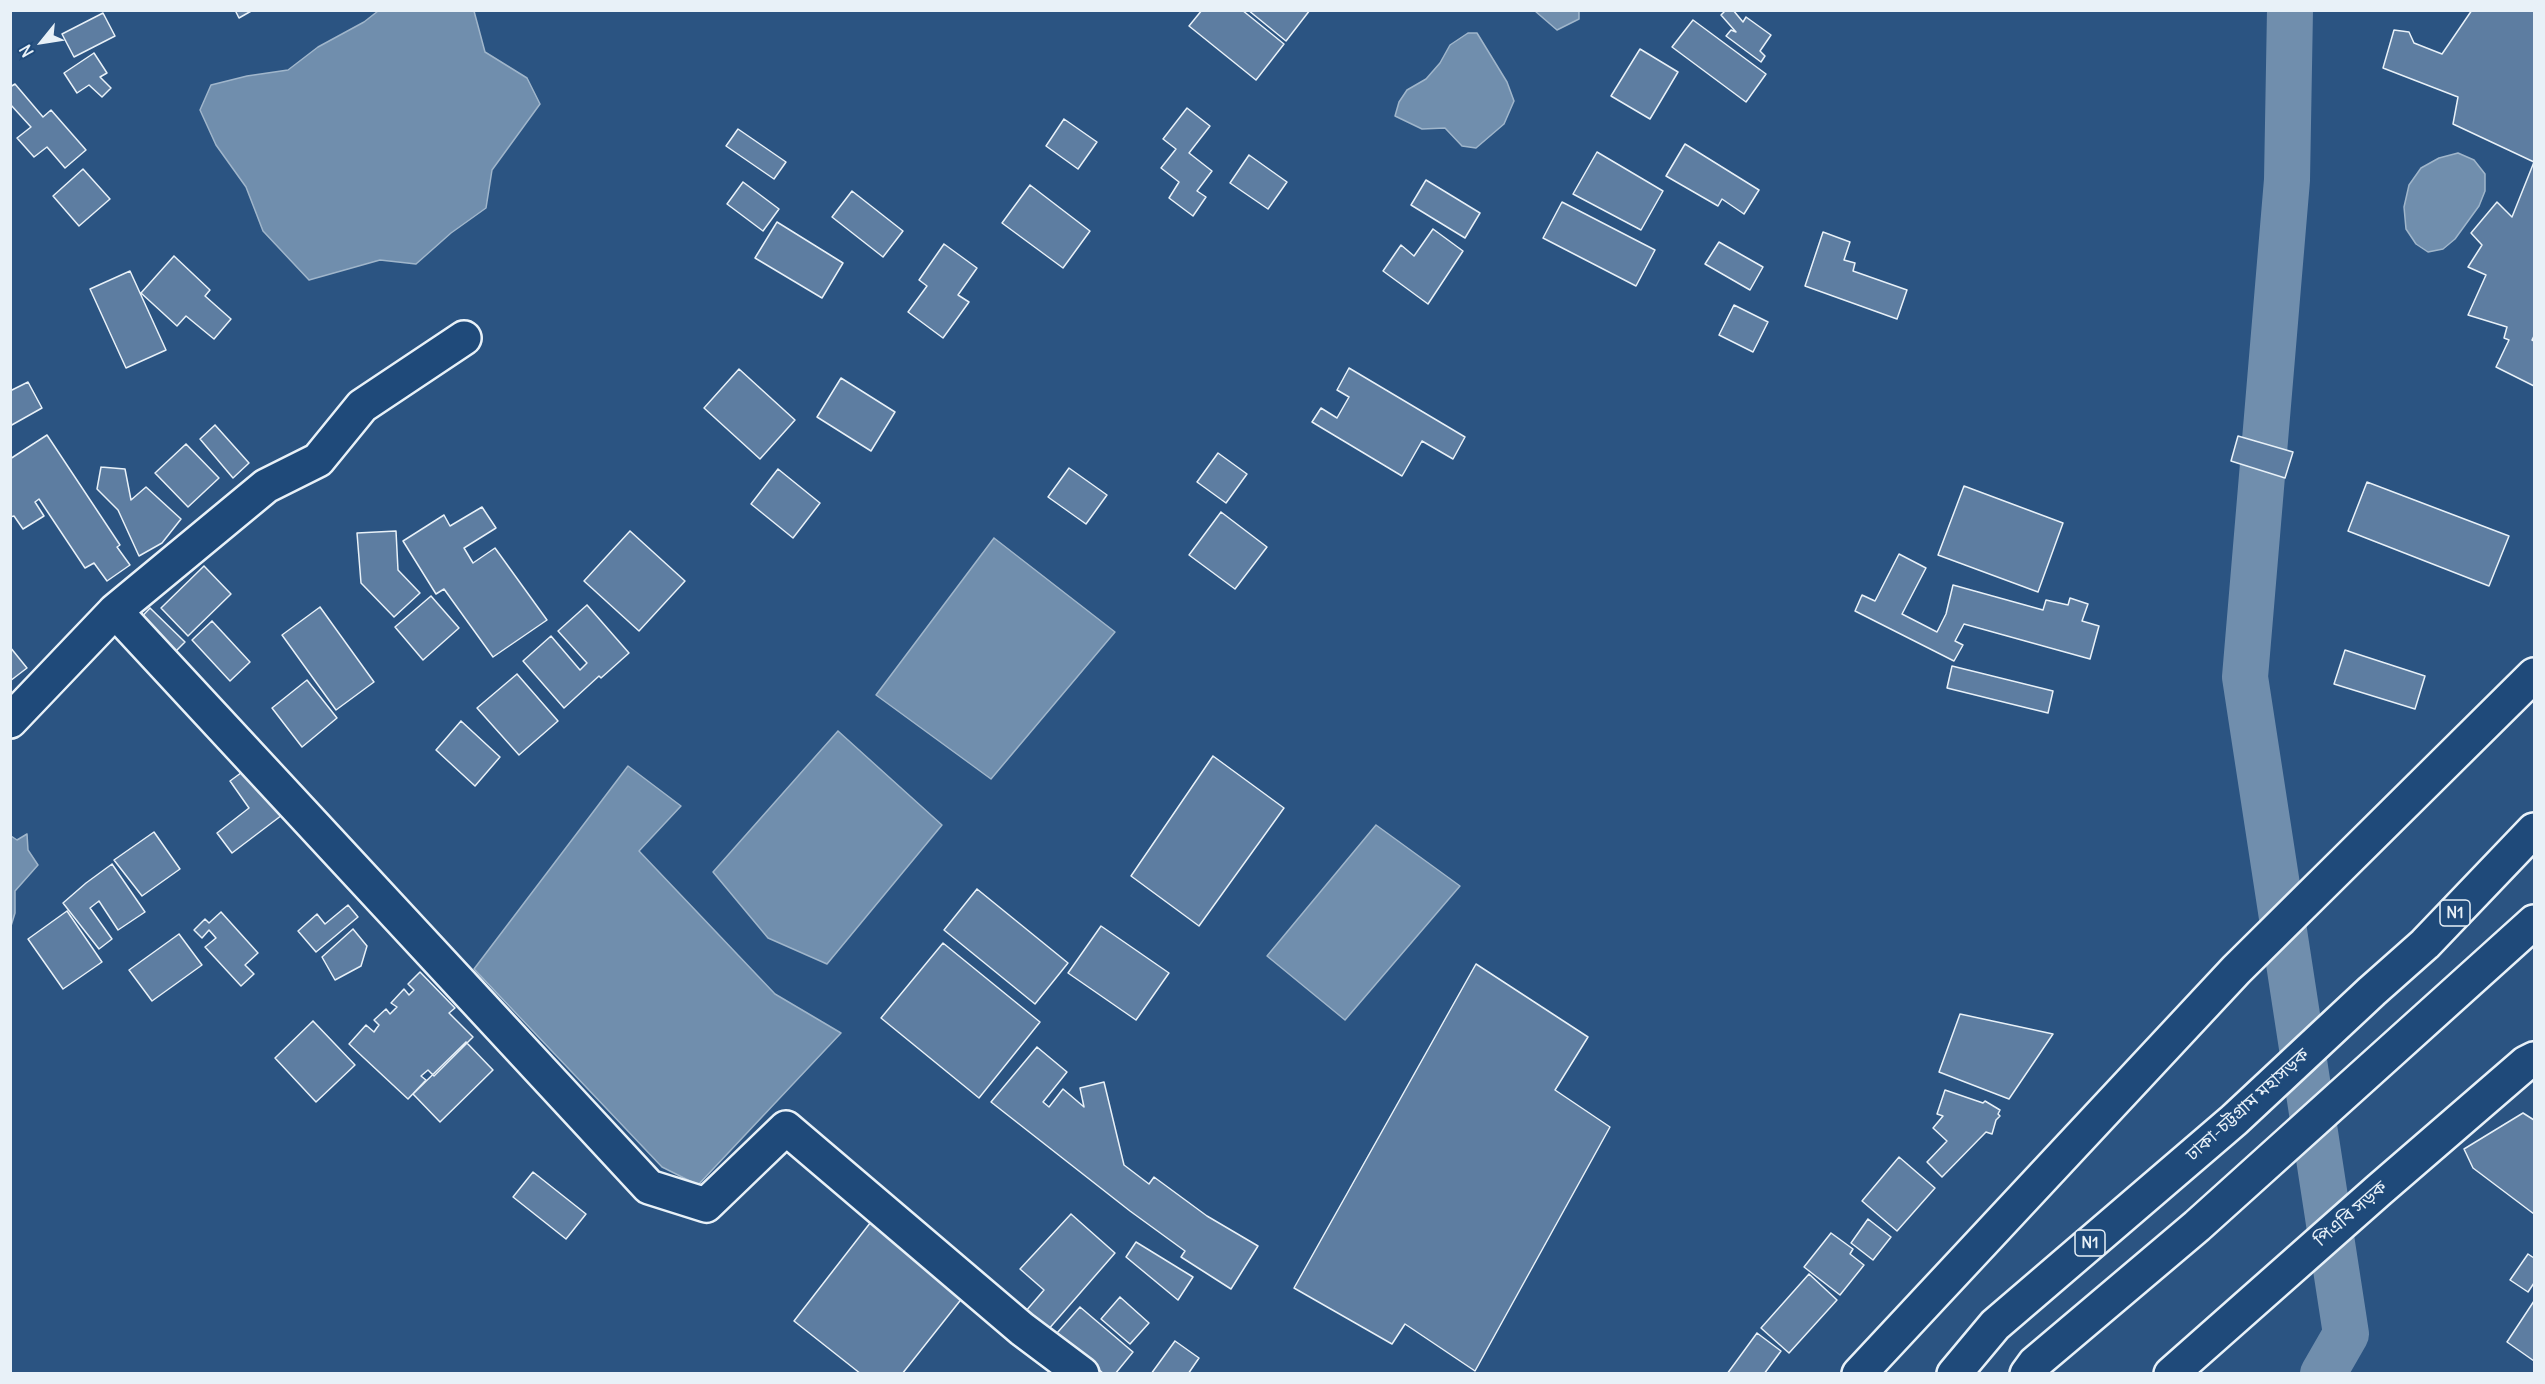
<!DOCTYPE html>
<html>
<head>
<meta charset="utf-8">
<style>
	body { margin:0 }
	#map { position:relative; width:2545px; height:1384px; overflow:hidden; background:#2b5482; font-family:Delius,sans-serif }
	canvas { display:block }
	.frame { position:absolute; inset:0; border:12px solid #e8f1f8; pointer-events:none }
	.north { position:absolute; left:12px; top:12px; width:60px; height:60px; -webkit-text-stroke:4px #1f4a7a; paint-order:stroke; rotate:240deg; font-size:16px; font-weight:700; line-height:24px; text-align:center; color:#e8f1f8 }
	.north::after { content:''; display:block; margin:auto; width:21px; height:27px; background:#e8f1f8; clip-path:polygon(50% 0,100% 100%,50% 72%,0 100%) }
</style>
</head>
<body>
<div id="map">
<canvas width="2545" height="1384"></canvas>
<div class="frame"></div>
<div class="north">N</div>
</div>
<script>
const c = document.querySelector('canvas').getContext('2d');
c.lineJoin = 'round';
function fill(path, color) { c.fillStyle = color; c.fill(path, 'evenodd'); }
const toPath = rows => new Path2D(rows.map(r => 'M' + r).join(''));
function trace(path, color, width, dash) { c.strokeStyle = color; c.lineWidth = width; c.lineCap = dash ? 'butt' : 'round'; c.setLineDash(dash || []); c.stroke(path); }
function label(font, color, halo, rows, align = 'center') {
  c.font = font + ' Delius,"Noto Sans Bengali",sans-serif'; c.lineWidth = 6; c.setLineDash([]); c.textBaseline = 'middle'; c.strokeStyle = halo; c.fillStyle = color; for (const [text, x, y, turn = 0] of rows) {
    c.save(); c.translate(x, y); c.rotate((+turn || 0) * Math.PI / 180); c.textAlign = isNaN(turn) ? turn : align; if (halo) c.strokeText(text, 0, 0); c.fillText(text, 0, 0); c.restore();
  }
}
const water = toPath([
	[378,11,474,11,485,52,527,78,540,104,492,170,486,208,451,233,416,264,380,260,309,280,263,231,246,187,216,145,200,110,211,85,247,76,288,70,318,47,364,22,378,11],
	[1535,11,1579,11,1579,19,1557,30,1535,11],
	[1468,33,1477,33,1507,82,1514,101,1504,124,1476,148,1462,146,1445,128,1422,129,1395,116,1399,102,1407,90,1426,79,1440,63,1450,45,1468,33],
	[2458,153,2474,160,2485,174,2485,191,2479,206,2455,239,2443,249,2428,252,2416,244,2406,229,2404,207,2409,185,2421,168,2439,158,2458,153],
	[994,538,1115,632,991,779,876,695,994,538],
	[838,731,942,825,827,964,768,938,713,872,838,731],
	[628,766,681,806,639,851,775,994,841,1033,698,1185,662,1167,474,969,628,766],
	[1376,825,1460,886,1345,1020,1267,956,1376,825],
	[27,834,28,850,38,865,15,891,15,913,11,926,11,836,17,840,27,834]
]);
fill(water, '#708ead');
trace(water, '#a0b6cb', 1.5);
trace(toPath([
	[2290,10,2287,180,2245,677,2346,1334,2323,1374]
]), '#708ead', 46);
const building = toPath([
	[235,10,253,10,239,18,235,10],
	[1202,10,1242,10,1284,44,1256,80,1189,26,1202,10],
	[1248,10,1310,10,1286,41,1248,10],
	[1726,10,1733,10,1743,22,1746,17,1771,35,1760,51,1765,56,1761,62,1726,36,1731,30,1736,32,1721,15,1726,10],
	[2472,10,2534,10,2534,336,2532,340,2534,341,2534,386,2496,367,2509,340,2504,338,2507,327,2468,315,2486,275,2468,267,2482,245,2471,233,2497,202,2512,217,2534,162,2453,124,2458,97,2383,68,2394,30,2409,32,2414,43,2442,54,2472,10],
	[103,13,115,36,74,57,62,34,103,13],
	[1693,20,1766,74,1746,102,1672,47,1693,20],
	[1640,49,1678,72,1650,119,1611,96,1640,49],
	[94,53,107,73,100,77,111,88,102,97,89,85,77,93,64,73,94,53],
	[15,84,43,117,51,110,86,150,65,168,47,147,34,157,17,138,31,127,10,104,10,87,15,84],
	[1187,108,1210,126,1189,153,1212,171,1197,191,1206,197,1193,216,1169,198,1179,182,1161,168,1176,149,1163,139,1187,108],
	[1064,119,1097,142,1078,169,1046,146,1064,119],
	[738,129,786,162,774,179,726,146,738,129],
	[1685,144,1759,190,1744,214,1722,199,1718,206,1666,176,1685,144],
	[1597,152,1663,191,1641,230,1573,194,1597,152],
	[1249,155,1287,182,1268,209,1230,183,1249,155],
	[83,169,110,199,79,226,53,196,83,169],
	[1426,180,1480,213,1465,238,1411,205,1426,180],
	[743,182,779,209,763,231,727,204,743,182],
	[1030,185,1090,231,1063,268,1002,223,1030,185],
	[852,191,903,231,883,257,832,217,852,191],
	[1562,202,1655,250,1636,286,1543,238,1562,202],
	[777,222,843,263,822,298,755,258,777,222],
	[1433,229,1463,251,1428,304,1383,271,1401,245,1414,256,1433,229],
	[1823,232,1850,242,1844,260,1855,263,1853,271,1907,290,1897,319,1805,286,1823,232],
	[1719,242,1763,267,1750,290,1705,264,1719,242],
	[944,244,977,268,958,295,969,302,943,338,908,312,927,286,919,280,944,244],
	[174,256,210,290,205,296,231,319,214,339,186,316,177,326,141,293,174,256],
	[130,271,166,350,126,368,90,289,130,271],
	[1734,305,1768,322,1753,352,1719,335,1734,305],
	[1349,368,1465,437,1453,459,1422,441,1402,476,1312,422,1321,408,1337,418,1349,397,1337,390,1349,368],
	[739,369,795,420,760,459,704,408,739,369],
	[841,378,895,412,871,451,817,417,841,378],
	[28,382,42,408,10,426,10,391,28,382],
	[215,425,249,463,233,478,200,439,215,425],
	[47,435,120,545,117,547,130,565,107,581,94,563,85,568,39,499,35,502,44,516,23,529,14,516,10,517,10,459,47,435],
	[2238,436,2293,452,2285,478,2231,461,2238,436],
	[186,444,219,478,188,507,155,473,186,444],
	[1218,453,1247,474,1226,503,1197,482,1218,453],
	[101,467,125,469,131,500,146,487,181,519,162,543,139,556,118,510,97,489,101,467],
	[1069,468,1107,495,1086,524,1048,497,1069,468],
	[778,469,820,503,793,538,751,504,778,469],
	[2367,482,2509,536,2489,586,2348,531,2367,482],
	[1964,486,2063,523,2038,592,1938,555,1964,486],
	[482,507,496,528,464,548,473,563,495,548,547,620,493,657,444,589,436,594,403,541,444,515,450,526,482,507],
	[1221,512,1267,547,1235,589,1189,555,1221,512],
	[396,531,398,570,420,593,394,617,361,583,357,533,396,531],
	[630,531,685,581,639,631,584,581,630,531],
	[1899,554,1926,568,1902,614,1937,632,1946,614,1953,585,2043,610,2046,600,2068,605,2070,598,2088,604,2082,621,2099,626,2090,659,1964,624,1955,641,1963,645,1954,661,1855,611,1862,595,1875,601,1899,554],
	[204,566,231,594,188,636,161,608,204,566],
	[431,596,459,628,423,660,395,627,431,596],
	[587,605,629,653,601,678,599,676,564,708,523,661,551,636,580,670,587,663,558,631,587,605],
	[320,607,374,682,336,710,282,635,320,607],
	[150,608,185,642,168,659,134,625,150,608],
	[212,621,250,662,230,681,192,640,212,621],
	[10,647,27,668,10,681,10,647],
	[2345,650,2425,676,2415,709,2334,684,2345,650],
	[1952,666,2053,691,2048,713,1947,688,1952,666],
	[517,674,558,721,519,755,477,708,517,674],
	[307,680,337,718,302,747,272,708,307,680],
	[461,721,500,757,475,786,436,750,461,721],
	[1213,756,1284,808,1199,926,1131,876,1213,756],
	[249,767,286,812,232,853,217,833,249,808,230,781,249,767],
	[154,832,180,869,142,896,114,860,154,832],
	[112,864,145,912,118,930,99,901,90,908,112,939,99,949,63,903,86,883,112,864],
	[977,889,1068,963,1035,1004,944,930,977,889],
	[348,905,358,917,316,952,298,931,317,914,325,924,348,905],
	[67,911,102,962,63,989,28,939,67,911],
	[221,912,258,953,245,965,254,974,241,986,205,947,216,938,209,930,202,938,194,930,205,919,209,923,221,912],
	[1101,926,1169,973,1136,1020,1068,973,1101,926],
	[353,929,367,946,361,966,335,980,322,957,353,929],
	[179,934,202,965,152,1001,129,970,179,934],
	[943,943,1040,1022,979,1098,881,1018,943,943],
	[1476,964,1588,1037,1555,1090,1610,1127,1475,1371,1405,1324,1392,1344,1294,1288,1476,964],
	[420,972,455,1008,449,1013,473,1037,434,1076,428,1070,421,1076,426,1080,408,1099,349,1044,366,1025,374,1032,376,1029,379,1025,374,1020,386,1009,390,1014,397,1007,391,1003,404,989,409,995,414,990,408,984,420,972],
	[1960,1014,2053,1034,2009,1099,1939,1072,1960,1014],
	[313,1021,355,1065,316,1102,275,1058,313,1021],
	[466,1042,493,1070,440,1122,413,1094,466,1042],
	[1037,1047,1067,1072,1043,1102,1049,1107,1063,1089,1084,1107,1080,1088,1104,1082,1124,1165,1149,1184,1154,1177,1207,1216,1258,1246,1231,1289,1181,1257,1185,1251,1130,1211,991,1102,1037,1047],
	[1945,1090,1983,1103,1985,1101,2000,1110,1998,1114,2000,1116,1996,1120,1992,1134,1986,1132,1942,1177,1927,1162,1947,1141,1933,1128,1943,1116,1937,1114,1945,1090],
	[2523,1113,2534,1120,2534,1214,2473,1168,2464,1149,2523,1113],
	[1899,1157,1935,1188,1897,1231,1862,1201,1899,1157],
	[533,1172,586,1214,566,1239,513,1197,533,1172],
	[1071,1214,1115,1253,1047,1331,1025,1312,1044,1290,1020,1269,1071,1214],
	[874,1218,967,1292,902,1374,861,1374,794,1321,874,1218],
	[1868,1219,1891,1237,1873,1260,1851,1243,1868,1219],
	[1831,1233,1853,1249,1850,1254,1864,1265,1840,1295,1804,1267,1831,1233],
	[1136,1242,1193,1277,1178,1300,1126,1257,1136,1242],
	[2528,1254,2534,1258,2534,1283,2528,1292,2510,1280,2528,1254],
	[1809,1274,1837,1300,1789,1353,1761,1328,1809,1274],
	[1120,1297,1149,1323,1130,1344,1101,1319,1120,1297],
	[2534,1301,2534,1361,2507,1342,2534,1301],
	[1080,1307,1133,1352,1115,1374,1104,1374,1057,1333,1080,1307],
	[1757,1333,1781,1351,1764,1374,1727,1374,1757,1333],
	[1175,1341,1199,1358,1188,1374,1151,1374,1175,1341]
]);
fill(building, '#5d7da1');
trace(building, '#e8f1f8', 1.5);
const minor = toPath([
	[115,611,266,486,318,460,362,406,464,338],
	[10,721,115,611,649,1187,706,1205,786,1128,1022,1329,1082,1374],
	[1859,1374,2236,970,2534,675],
	[2171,1374,2379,1190,2526,1063,2534,1059]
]);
const highway = toPath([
	[1954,1374,1995,1325,2234,1120,2372,991,2425,944,2534,830],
	[2027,1374,2035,1363,2197,1226,2534,922]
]);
trace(minor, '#e8f1f8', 38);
trace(highway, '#e8f1f8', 38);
trace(minor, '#1f4a7a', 33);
trace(highway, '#1f4a7a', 33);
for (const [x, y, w] of [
	[2455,913,30],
	[2090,1243,30]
]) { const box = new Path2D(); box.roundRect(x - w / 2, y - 13, w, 26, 4.5); c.fillStyle = '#1f4a7a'; c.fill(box); trace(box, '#e8f1f8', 1.5); }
label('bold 16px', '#e8f1f8', null, [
	["N1",2455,913],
	["N1",2090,1243]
]);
label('18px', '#e8f1f8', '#1f4a7a', [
	["ঢাকা-চট্টগ্রাম মহাসড়ক",2248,1105,-42],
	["পিএবি সড়ক",2351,1214,-41]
]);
</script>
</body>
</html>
